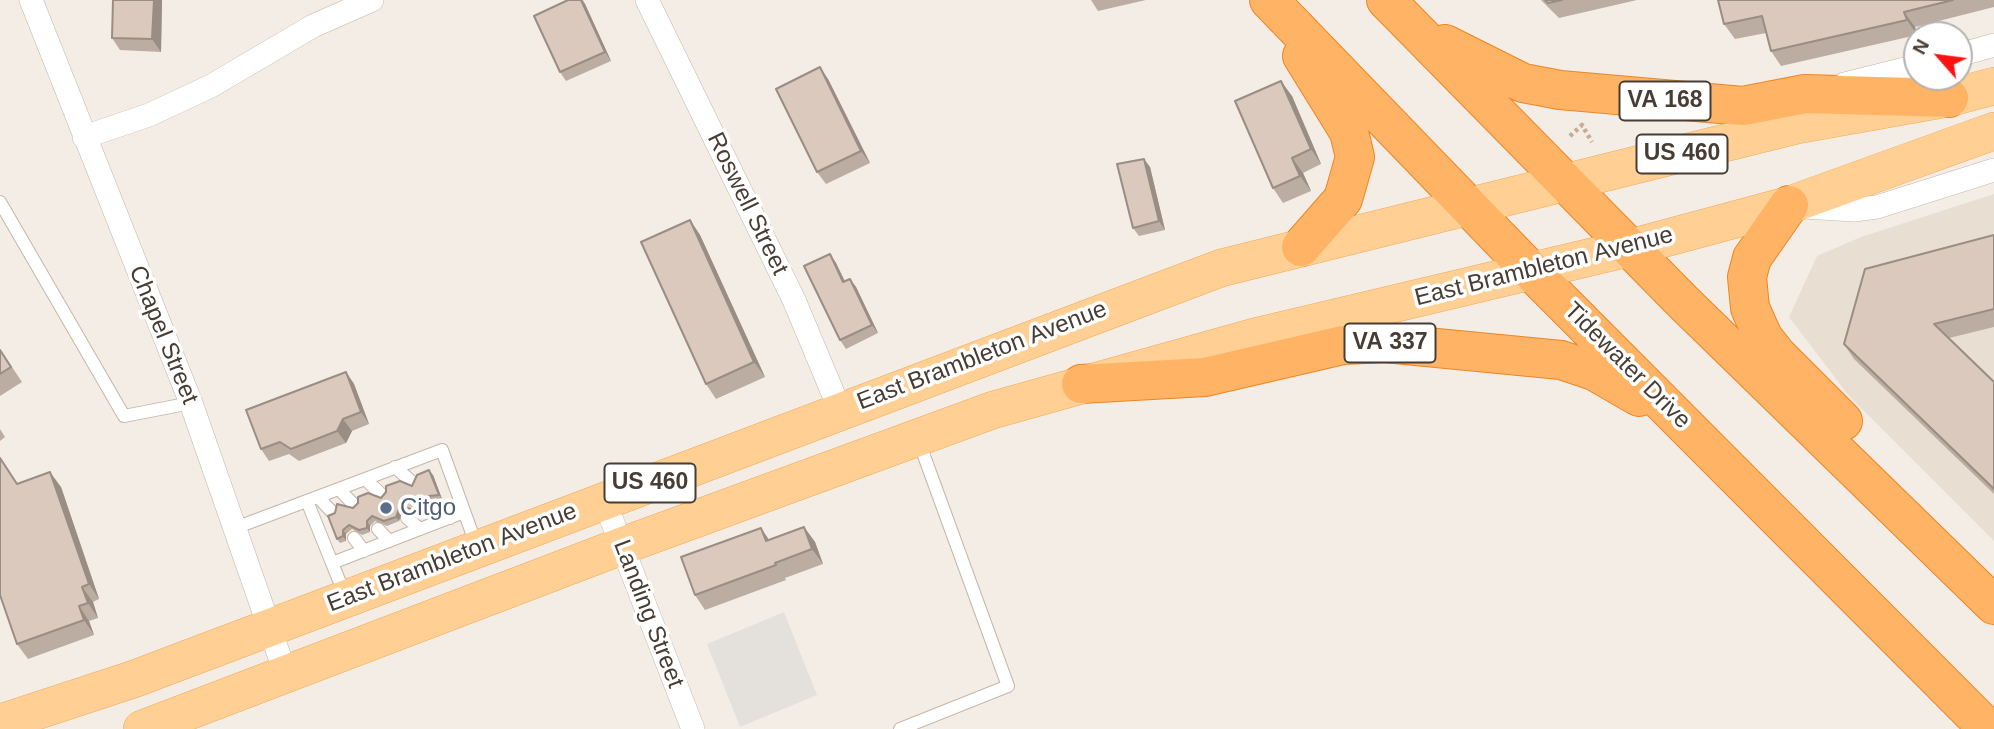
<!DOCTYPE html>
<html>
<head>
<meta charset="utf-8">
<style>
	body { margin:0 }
	#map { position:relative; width:1994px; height:729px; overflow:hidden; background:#f4ede5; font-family:Arial,sans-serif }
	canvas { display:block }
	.north { position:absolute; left:1903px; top:21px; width:70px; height:70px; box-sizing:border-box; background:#fff; border:2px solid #b5b1ae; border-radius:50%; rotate:298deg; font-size:19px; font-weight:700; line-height:28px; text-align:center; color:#473d34 }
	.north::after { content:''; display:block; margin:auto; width:24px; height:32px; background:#ff1112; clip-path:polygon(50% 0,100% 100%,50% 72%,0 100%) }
</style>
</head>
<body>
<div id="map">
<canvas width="1994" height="729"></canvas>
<div class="north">N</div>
</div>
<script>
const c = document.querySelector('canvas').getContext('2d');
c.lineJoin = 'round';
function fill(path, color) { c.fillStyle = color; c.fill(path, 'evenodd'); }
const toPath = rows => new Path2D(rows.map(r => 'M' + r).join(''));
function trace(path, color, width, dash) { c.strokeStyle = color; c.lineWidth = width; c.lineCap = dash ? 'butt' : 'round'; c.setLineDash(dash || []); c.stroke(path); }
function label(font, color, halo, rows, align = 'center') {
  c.font = font + ' Arial,sans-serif'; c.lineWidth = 7; c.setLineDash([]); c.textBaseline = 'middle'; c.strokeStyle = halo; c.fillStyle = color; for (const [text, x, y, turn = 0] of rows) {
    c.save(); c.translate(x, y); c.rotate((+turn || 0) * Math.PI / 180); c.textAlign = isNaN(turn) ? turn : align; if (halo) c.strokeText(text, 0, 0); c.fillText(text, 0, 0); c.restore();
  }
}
fill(toPath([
	[1994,194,1994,541,1849,396,1789,317,1817,256,1861,237]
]), '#e9ded2');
fill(toPath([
	[784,612,817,695,740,727,707,644]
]), '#e4e1dd');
const lane = toPath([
	[0,202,124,416,191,403],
	[395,467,412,482],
	[365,479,381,494],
	[339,489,353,504],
	[318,497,332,512],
	[307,501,332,563,464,512],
	[438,507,450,518],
	[407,518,420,529],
	[235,528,442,450,477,547],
	[378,529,389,541],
	[354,538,364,551],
	[332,563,345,595],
	[900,729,1008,686,919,442]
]);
const street = toPath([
	[31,0,191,403,286,675],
	[647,0,794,300,840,410],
	[1959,55,1994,45],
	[1845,84,1917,66],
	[84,137,149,115,211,86,313,26,372,0],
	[1803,207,1854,210,1877,207,1994,170],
	[604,500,693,729]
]);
const primary = toPath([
	[0,723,134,679,1221,268,1797,125,1949,98,1994,86],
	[142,729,622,546,993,410,1254,337,1629,248,1789,205,1994,131]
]);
const highway = toPath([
	[1269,0,1530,270,1988,729],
	[1386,0,1682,301,1994,605],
	[1445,44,1523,83,1560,90,1743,106,1805,94,1949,98],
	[1789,205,1752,258,1747,277,1750,308,1763,337,1777,355,1843,421],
	[1301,247,1343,199,1355,157,1349,132,1302,56],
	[1081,384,1205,377,1343,345,1385,343,1561,360,1594,371,1639,397]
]);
trace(lane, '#c4b6a9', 14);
trace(street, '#c4b6a9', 24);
trace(primary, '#f0aa57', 38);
trace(highway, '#ed8526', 40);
trace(toPath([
	[1570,136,1582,125,1592,142]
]), '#c4ac96', 4.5, [3.5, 3.5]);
trace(lane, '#fff', 12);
trace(street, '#fff', 23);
trace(primary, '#ffcf93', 37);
trace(highway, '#ffb465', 38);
fill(toPath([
	[162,0,161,52,120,50,112,38],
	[568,0,583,0,585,4,611,61,566,81,560,72],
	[1091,0,1146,0,1098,11],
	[1541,0,1637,0,1559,18],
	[1718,0,1994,0,1994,7,1915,27,1917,35,1781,66,1771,51,1766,33,1735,39,1724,24],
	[828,79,870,163,826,184,817,172],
	[1292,96,1321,164,1303,173,1311,191,1283,203,1273,188],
	[1150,167,1165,230,1139,236,1133,228],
	[690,220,700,235,765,377,716,399,706,384],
	[1994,235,1994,327,1949,338,1994,382,1994,494,1854,359,1844,344],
	[830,254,836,263,845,281,850,279,856,287,878,333,846,349,840,340],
	[0,349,22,382,0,396],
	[346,372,354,384,369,424,352,431,346,443,299,461,289,454,269,461,261,449],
	[0,429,5,437,0,441],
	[433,475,442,499,432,501,430,510,417,515,403,510,399,521,387,526,375,521,370,526,370,532,362,535,352,529,346,534,346,541,340,543,337,539,353,508,412,486],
	[18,484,61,487,99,599,93,602,98,618,89,621,94,635,28,659,17,644],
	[804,527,815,542,823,564,785,578,786,580,705,610,695,595,761,528,769,540]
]), '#bbada2');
fill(toPath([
	[154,0,162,0,161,52,152,39],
	[581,0,585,4,611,61,605,52],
	[1904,12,1915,27,1917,35,1907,20],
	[820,67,828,79,870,163,861,151],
	[1281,81,1292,96,1321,164,1311,149],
	[1292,158,1303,173,1311,191,1300,176],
	[1144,159,1150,167,1165,230,1159,221],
	[690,220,700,235,765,377,754,362],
	[830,254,836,263,849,291,843,282],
	[850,279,856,287,878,333,872,325],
	[346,372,354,384,369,424,361,412],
	[343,419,352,431,346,443,337,431],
	[429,470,433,475,442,499,439,495],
	[50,472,61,487,99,599,89,584],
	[429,496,432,501,430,510,427,505],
	[400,506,403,510,399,521,396,517],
	[367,521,370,526,370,532,367,528],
	[804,527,815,542,823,564,812,549],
	[761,528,771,543,766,541],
	[343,530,346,534,346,541,343,536],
	[82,587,93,602,98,618,88,603],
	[79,606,89,621,94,635,84,620]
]), '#998d84');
const building = toPath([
	[113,0,154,0,152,39,112,38,113,0],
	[568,0,581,0,605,52,560,72,534,16,568,0],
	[1545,0,1562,0,1548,3,1545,0],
	[1718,0,1953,0,1904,12,1907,20,1771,51,1762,16,1724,24,1718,0],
	[820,67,861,151,817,172,776,89,820,67],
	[1281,81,1311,149,1292,158,1300,176,1273,188,1235,101,1281,81],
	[1144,159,1159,221,1133,228,1117,164,1144,159],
	[690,220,754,362,706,384,641,242,690,220],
	[1994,235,1994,309,1934,324,1994,382,1994,489,1844,344,1865,269,1994,235],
	[830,254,843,282,850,279,872,325,840,340,804,266,830,254],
	[0,350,11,367,0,374,0,350],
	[346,372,361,412,343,419,337,431,291,449,280,442,261,449,246,410,346,372],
	[0,458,17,484,50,472,89,584,82,587,88,603,79,606,84,620,17,644,0,595,0,458],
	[429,470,439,495,429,496,427,505,414,510,400,506,396,517,384,521,372,516,367,521,367,528,359,530,349,525,343,530,343,536,337,539,328,516,335,513,337,504,353,508,358,503,358,497,368,493,381,498,386,492,386,486,400,481,412,486,417,475,429,470],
	[804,527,812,549,775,563,776,565,695,595,681,557,761,528,766,541,804,527]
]);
fill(building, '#dac9bc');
trace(building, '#998d84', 2);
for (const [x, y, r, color] of [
	[386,508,7,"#5c6f8a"]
]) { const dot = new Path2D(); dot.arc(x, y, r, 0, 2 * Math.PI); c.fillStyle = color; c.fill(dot); trace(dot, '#fff', 2.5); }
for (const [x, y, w] of [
	[1665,101,91],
	[1682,154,91],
	[1390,343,91],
	[650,483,91]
]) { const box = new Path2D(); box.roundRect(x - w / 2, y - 19.5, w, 39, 5); c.fillStyle = '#fff'; c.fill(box); trace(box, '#473d34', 2); }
label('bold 23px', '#473d34', null, [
	["VA 168",1665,101],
	["US 460",1682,154],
	["VA 337",1390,343],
	["US 460",650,483]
]);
label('24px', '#473d34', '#fff', [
	["Roswell Street",747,204,64],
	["East Brambleton Avenue",1544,267,-14],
	["Chapel Street",163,335,68],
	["East Brambleton Avenue",982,356,-21],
	["Tidewater Drive",1627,366,45],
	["East Brambleton Avenue",452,558,-21],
	["Landing Street",648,614,69]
]);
label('24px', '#4e5e75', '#fff', [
	["Citgo",400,508]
], 'left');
</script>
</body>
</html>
